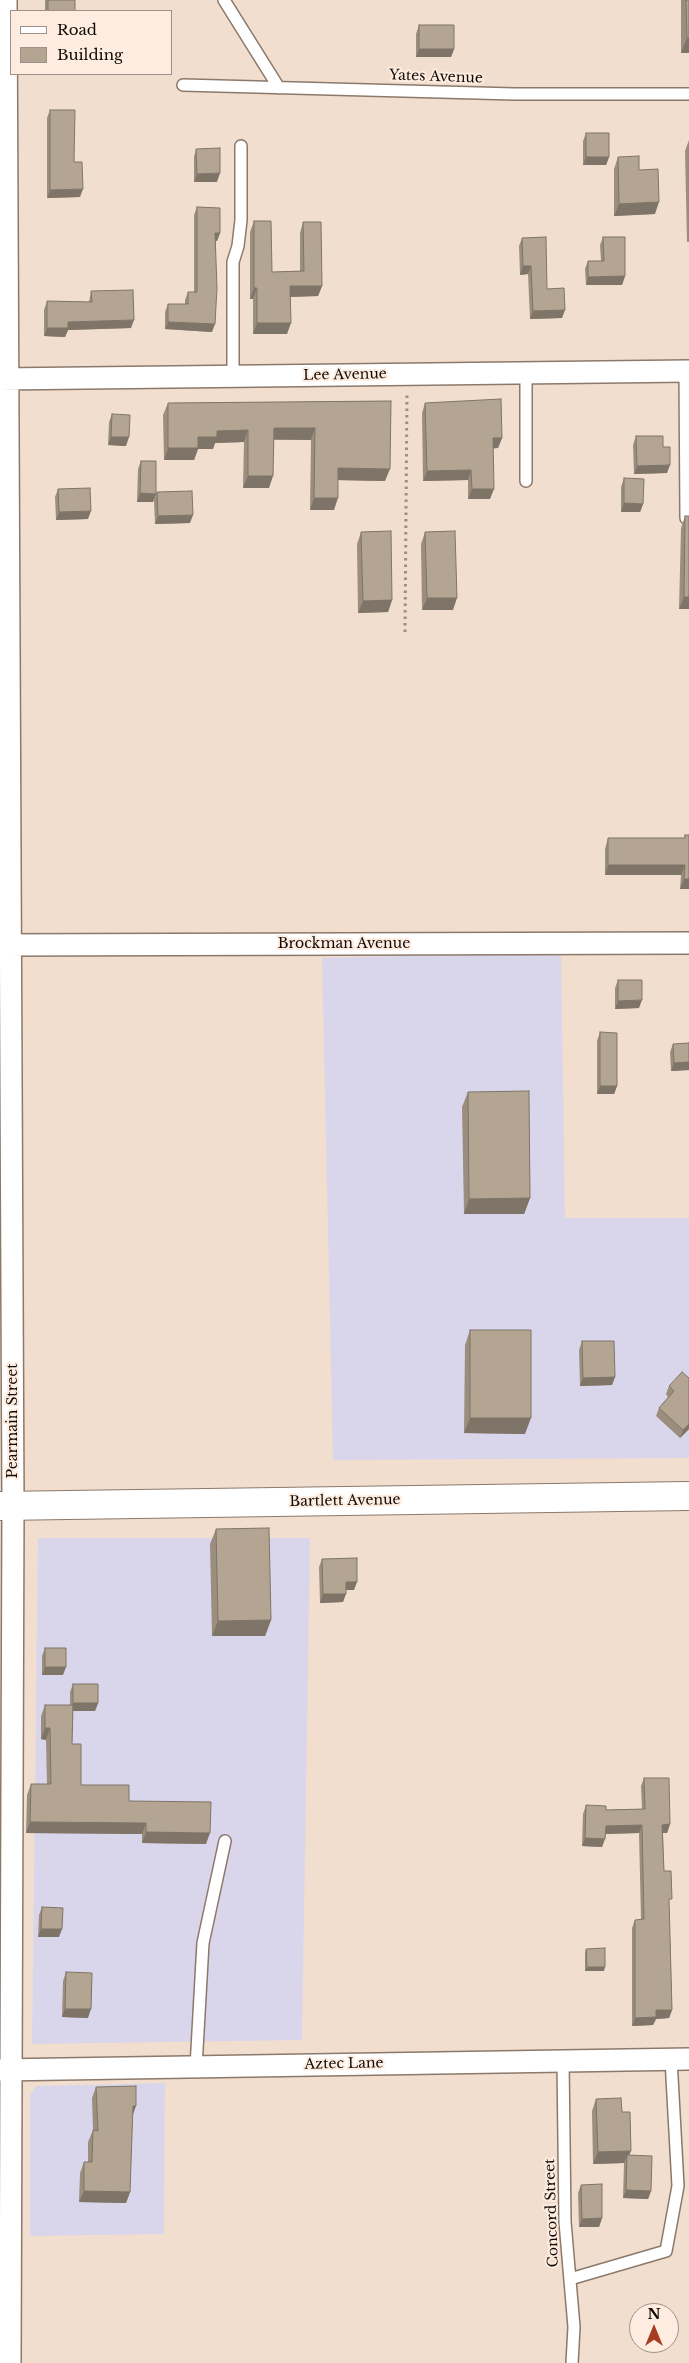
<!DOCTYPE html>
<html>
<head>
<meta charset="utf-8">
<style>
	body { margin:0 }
	#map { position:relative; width:689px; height:2363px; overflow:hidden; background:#f2dece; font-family:"Libre Baskerville",serif }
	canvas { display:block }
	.legend { position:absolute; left:10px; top:10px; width:162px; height:65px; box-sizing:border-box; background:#fdecdf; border:1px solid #9e9288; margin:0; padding:6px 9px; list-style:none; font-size:15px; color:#100a05 }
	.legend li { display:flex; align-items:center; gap:10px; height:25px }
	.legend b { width:25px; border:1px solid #9e9288 }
	.north { position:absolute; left:629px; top:2303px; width:50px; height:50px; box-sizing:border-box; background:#fdecdf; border:1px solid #9e9288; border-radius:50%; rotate:0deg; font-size:14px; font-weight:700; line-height:20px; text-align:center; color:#100a05 }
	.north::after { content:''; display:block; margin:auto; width:18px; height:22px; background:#a63d23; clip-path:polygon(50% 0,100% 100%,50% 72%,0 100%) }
</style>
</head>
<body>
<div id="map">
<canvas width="689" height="2363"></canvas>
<ul class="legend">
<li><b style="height:6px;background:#fff"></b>Road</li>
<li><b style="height:14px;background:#b4a593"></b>Building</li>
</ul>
<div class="north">N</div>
</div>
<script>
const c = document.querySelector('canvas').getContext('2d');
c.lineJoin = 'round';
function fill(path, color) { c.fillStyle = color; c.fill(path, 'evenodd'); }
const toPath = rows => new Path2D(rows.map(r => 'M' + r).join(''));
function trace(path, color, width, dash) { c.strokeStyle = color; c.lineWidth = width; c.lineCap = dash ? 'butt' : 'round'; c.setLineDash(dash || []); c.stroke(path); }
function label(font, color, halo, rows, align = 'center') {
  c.font = font + ' "Libre Baskerville",serif'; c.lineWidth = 4; c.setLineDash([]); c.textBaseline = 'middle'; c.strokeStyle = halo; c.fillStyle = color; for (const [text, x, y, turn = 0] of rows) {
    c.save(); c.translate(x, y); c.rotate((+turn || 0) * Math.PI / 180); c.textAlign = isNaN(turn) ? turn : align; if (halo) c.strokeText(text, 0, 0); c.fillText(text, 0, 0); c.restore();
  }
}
fill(toPath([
	[561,952,565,1218,689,1218,689,1458,333,1460,322,958],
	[38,1538,310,1538,302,2040,32,2044],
	[165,2083,164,2234,30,2236,30,2095,36,2086]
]), '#d9d6eb');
const service = toPath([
	[224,0,279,88],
	[183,85,514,94,689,94],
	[685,371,686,518,689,518],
	[526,373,526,481],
	[233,377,233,262,238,246,241,220,241,146],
	[563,2061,565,2222,574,2327,572,2363],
	[196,2067,203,1943,225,1841],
	[570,2279,666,2251,678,2186,671,2059]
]);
const minor = toPath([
	[6,0,13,1503,10,2363],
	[0,379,689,371],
	[0,945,689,943],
	[0,2070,689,2059]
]);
const tertiary = toPath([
	[0,1506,689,1496]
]);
trace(service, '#8b796b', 14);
trace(minor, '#8b796b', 24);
trace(tertiary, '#8b796b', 30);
trace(toPath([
	[405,632,407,393]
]), '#9d8e82', 3, [2.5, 4]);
trace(service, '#fff', 11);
trace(minor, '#fff', 21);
trace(tertiary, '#fff', 28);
fill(toPath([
	[45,0,75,0,75,11,45,11],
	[681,0,689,0,689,53,681,53],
	[419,25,454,49,451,57,416,57,416,34],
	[50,110,80,197,47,198,47,118],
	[586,133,609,157,606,165,583,165,583,141],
	[689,140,689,242,687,242,685,151],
	[196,149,217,182,194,182,194,157],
	[618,157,639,170,655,214,614,216,614,169],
	[197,207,220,233,217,241,216,241,212,332,165,329,165,312,168,304,185,304,185,300,188,292,194,292,194,215],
	[254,221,272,272,300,271,300,233,303,222,322,286,318,296,290,297,287,334,253,334,253,299,250,299,250,232],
	[603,237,625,276,622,285,586,285,585,269,588,261,601,261,600,245],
	[522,238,547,289,562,318,530,319,528,274,520,275,519,246],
	[91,291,131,328,68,330,65,337,44,336,44,310,47,301,89,302],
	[391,401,385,481,338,480,334,510,310,510,311,440,274,440,269,488,243,488,244,442,215,443,213,449,198,449,194,460,164,460,163,415,168,403],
	[425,403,502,438,498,448,493,448,490,499,468,499,468,480,423,481,422,413],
	[112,414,126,446,108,445,109,422],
	[636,436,663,447,667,473,634,474,633,445],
	[141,461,156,494,153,502,137,502,138,469],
	[624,478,643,504,640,512,621,512,621,487],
	[58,489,88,519,56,520,55,497],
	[157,492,190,523,155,524,154,500],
	[685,516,689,609,679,609,681,528],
	[361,532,392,600,388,612,358,613,357,544],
	[425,532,453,610,422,610,421,544],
	[685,835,689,835,689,889,680,889,681,875,605,875,605,849,608,838,684,838],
	[618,980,639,1008,615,1009,615,988],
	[600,1032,617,1086,614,1094,597,1094,597,1041],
	[689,1043,689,1070,671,1071,670,1052,673,1044],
	[468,1092,530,1198,524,1214,464,1214,462,1107],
	[470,1330,525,1434,464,1433,465,1345],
	[582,1341,615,1377,612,1385,580,1386,579,1350],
	[689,1378,689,1429,680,1438,656,1416,659,1408,668,1397,666,1394,669,1386],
	[216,1529,271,1620,265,1636,212,1636,210,1544],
	[322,1559,354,1590,346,1590,343,1602,320,1603,319,1567],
	[45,1648,63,1675,42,1675,42,1656],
	[73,1684,98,1703,95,1711,73,1711,72,1744,81,1785,129,1801,206,1844,142,1843,142,1834,26,1833,27,1795,31,1784,47,1784,46,1740,41,1739,41,1716,45,1705,70,1705,70,1692],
	[644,1778,670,1824,667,1833,663,1833,664,1871,669,1906,672,2010,669,2018,656,2019,653,2025,632,2026,632,1928,635,1920,641,1920,639,1833,606,1834,602,1847,582,1846,583,1814,586,1805,606,1810,642,1809,641,1786],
	[42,1907,59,1937,38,1937,39,1915],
	[586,1949,604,1971,585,1971,585,1953],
	[66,1972,88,2018,62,2017,63,1981],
	[96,2087,132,2117,130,2192,126,2203,79,2202,80,2173,84,2162,88,2162,88,2142,93,2130,92,2098],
	[596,2099,622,2112,629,2156,651,2191,648,2199,623,2198,624,2163,593,2164,592,2111],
	[581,2185,602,2218,599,2227,579,2227,578,2193]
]), '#9b8e7e');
fill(toPath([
	[687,38,689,38,689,53,681,53],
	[419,49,454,49,451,57,416,57],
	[586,157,609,157,606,165,583,165],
	[220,173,217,182,194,182,197,174],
	[83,189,80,197,47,198,50,190],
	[659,202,655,214,614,216,619,204],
	[215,233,220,233,217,241,213,241],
	[523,266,531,266,528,274,520,275],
	[625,276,622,285,586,285,588,277],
	[290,286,322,286,318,296,286,297],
	[254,288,257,288,253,299,250,299],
	[565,310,562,318,530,319,533,311],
	[134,320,131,328,68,330,65,337,44,336,47,328,68,322],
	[168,322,215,324,212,332,165,329],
	[257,323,291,323,287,334,253,334],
	[274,428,315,428,311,440,270,439],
	[248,430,244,442,215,443,213,449,198,449,194,460,164,460,168,448,198,437,217,431],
	[111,437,129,437,126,446,108,445],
	[493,438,502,438,498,448,489,449],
	[670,465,667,473,634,474,637,466],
	[338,468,390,469,385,481,334,480],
	[471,470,468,480,423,481,427,471],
	[248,476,273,476,269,488,243,488],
	[472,489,494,489,490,499,468,499],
	[140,493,156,494,153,502,137,502],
	[314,498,338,498,334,510,310,510],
	[624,503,643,504,640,512,621,512],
	[91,511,88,519,56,520,59,512],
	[193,515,190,523,155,524,158,516],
	[684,597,689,597,689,609,679,609],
	[427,598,457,598,453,610,422,610],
	[392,600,388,612,358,613,363,601],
	[608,865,685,865,681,875,605,875],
	[684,879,689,879,689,889,680,889],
	[642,1000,639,1008,615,1009,618,1001],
	[689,1062,689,1070,671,1071,674,1063],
	[600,1086,617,1086,614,1094,597,1094],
	[530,1198,524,1214,464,1214,469,1199],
	[615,1377,612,1385,580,1386,583,1378],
	[470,1418,531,1418,525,1434,464,1433],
	[689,1424,689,1429,680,1438,683,1430],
	[346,1582,357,1582,354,1590,343,1590],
	[323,1594,346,1594,343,1602,320,1603],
	[271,1620,265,1636,212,1636,218,1621],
	[45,1667,66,1667,63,1675,42,1675],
	[73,1703,98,1703,95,1711,70,1711],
	[45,1728,50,1728,46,1740,41,1739],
	[30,1822,146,1823,142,1834,26,1833],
	[670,1824,667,1833,660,1833,662,1825],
	[642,1825,639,1833,603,1834,606,1826],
	[146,1832,210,1833,206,1844,142,1843],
	[585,1838,605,1839,602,1847,582,1846],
	[41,1929,62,1929,59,1937,38,1937],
	[587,1967,605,1967,604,1971,585,1971],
	[65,2009,91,2009,88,2018,62,2017],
	[656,2010,672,2010,669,2018,656,2019,653,2025,632,2026,635,2018],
	[133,2106,136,2106,132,2117],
	[631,2151,626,2163,627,2155,624,2163,593,2164,598,2152],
	[626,2190,651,2191,648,2199,623,2198],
	[84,2191,130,2192,126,2203,79,2202],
	[602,2218,599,2227,579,2227,582,2219]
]), '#7e7467');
const building = toPath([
	[48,0,75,0,75,11,45,11,48,11,48,0],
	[686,0,689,0,689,38,687,38,686,0],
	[419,25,454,25,454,49,419,49,419,25],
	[50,110,75,110,74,162,82,162,83,189,50,190,50,110],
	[586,133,609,133,609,157,586,157,586,133],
	[220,148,220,173,197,174,196,149,220,148],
	[639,156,639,170,658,169,659,202,619,204,618,157,639,156],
	[197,207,220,208,220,233,215,233,217,288,215,324,168,322,168,304,188,304,188,292,197,292,197,207],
	[254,221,271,221,272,272,304,271,303,222,321,222,322,286,290,286,291,323,257,323,257,288,254,288,254,221],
	[546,237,547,289,564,288,565,310,533,311,531,266,523,266,522,238,546,237],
	[603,237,625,237,625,276,588,277,588,261,604,261,603,237],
	[133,290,134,320,68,322,68,328,47,328,47,301,92,302,91,291,133,290],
	[501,399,502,438,493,438,494,489,472,489,471,470,427,471,425,403,501,399],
	[391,401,390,469,338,468,338,498,314,498,315,428,274,428,273,476,248,476,248,430,217,431,217,437,198,437,198,448,168,448,168,403,391,401],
	[112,414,130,415,129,437,111,437,112,414],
	[636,436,663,436,663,447,670,447,670,465,637,466,636,436],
	[141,461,156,461,156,494,140,493,141,461],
	[624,478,644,479,643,504,624,503,624,478],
	[90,488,91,511,59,512,58,489,90,488],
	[192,491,193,515,158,516,157,492,192,491],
	[685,516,689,516,689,597,684,597,685,516],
	[391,531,392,600,363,601,361,532,391,531],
	[455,531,457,598,427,598,425,532,455,531],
	[685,835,689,835,689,879,684,879,685,865,608,865,608,838,685,838,685,835],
	[618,980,642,980,642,1000,618,1001,618,980],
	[600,1032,617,1033,617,1086,600,1086,600,1032],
	[689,1043,689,1062,674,1063,673,1044,689,1043],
	[529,1091,530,1198,469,1199,468,1092,529,1091],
	[470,1330,531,1330,531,1418,470,1418,470,1330],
	[582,1341,614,1341,615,1377,583,1378,582,1341],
	[682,1372,689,1378,689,1424,683,1430,659,1408,674,1391,669,1386,682,1372],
	[269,1528,271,1620,218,1621,216,1529,269,1528],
	[357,1558,357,1582,346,1582,346,1594,323,1594,322,1559,357,1558],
	[45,1648,66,1648,66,1667,45,1667,45,1648],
	[73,1684,98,1684,98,1703,73,1703,73,1684],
	[45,1705,73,1705,72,1744,81,1744,81,1785,129,1785,129,1801,211,1802,210,1833,146,1832,146,1823,30,1822,31,1784,51,1784,50,1728,45,1728,45,1705],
	[644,1778,669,1778,670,1824,662,1825,664,1871,671,1871,672,1899,669,1899,672,2010,656,2010,656,2017,635,2018,635,1920,644,1919,642,1825,606,1826,605,1839,585,1838,586,1805,606,1806,606,1810,645,1809,644,1778],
	[42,1907,63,1908,62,1929,41,1929,42,1907],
	[605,1948,605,1967,587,1967,586,1949,605,1948],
	[66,1972,92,1973,91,2009,65,2009,66,1972],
	[136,2086,136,2106,133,2106,130,2192,84,2191,84,2162,92,2162,93,2130,98,2131,96,2087,136,2086],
	[621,2098,622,2112,630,2112,631,2151,598,2152,596,2099,621,2098],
	[627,2155,652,2156,651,2191,626,2190,627,2155],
	[602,2184,602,2218,582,2219,581,2185,602,2184]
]);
fill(building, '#b4a593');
trace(building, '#7e7467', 1);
label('14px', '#100a05', '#fdecdf', [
	["Yates Avenue",436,77,2],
	["Lee Avenue",345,375,-1],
	["Brockman Avenue",344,944],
	["Pearmain Street",13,1421,-90],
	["Bartlett Avenue",345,1501,-1],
	["Aztec Lane",344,2064,-1],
	["Concord Street",552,2213,-92]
]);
</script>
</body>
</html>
